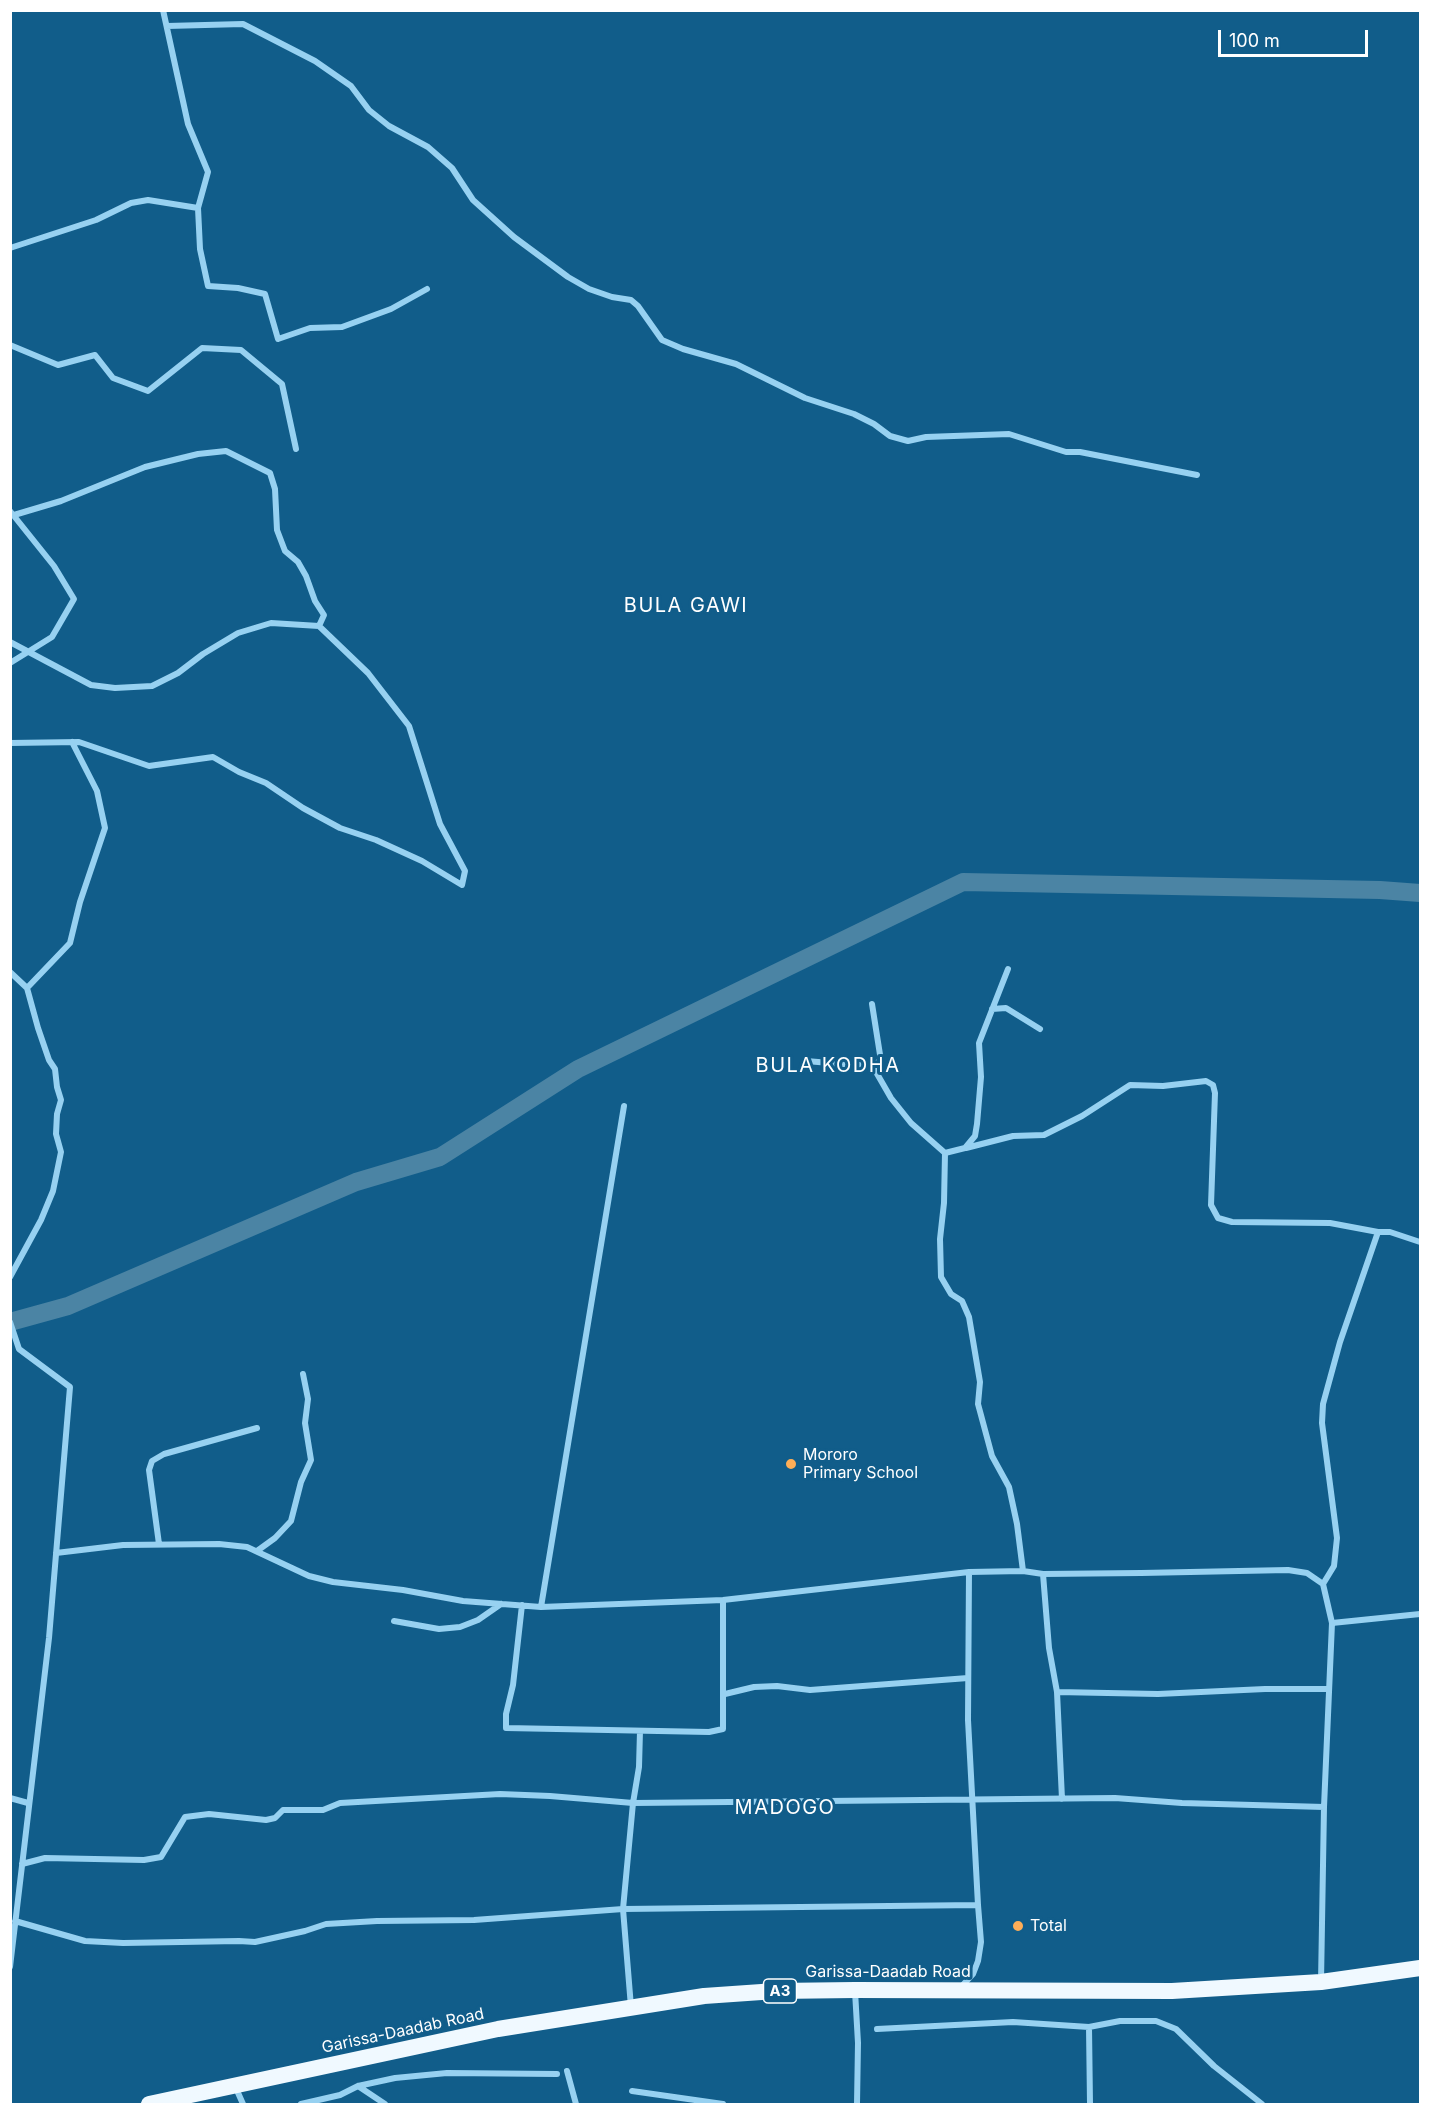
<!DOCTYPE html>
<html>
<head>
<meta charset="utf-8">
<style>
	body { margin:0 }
	#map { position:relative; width:1431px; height:2115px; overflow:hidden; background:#115d8a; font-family:Inter,sans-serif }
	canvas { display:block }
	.frame { position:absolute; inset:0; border:12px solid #fff; pointer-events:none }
	.scale { position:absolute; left:1218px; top:30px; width:150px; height:27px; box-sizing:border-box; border:3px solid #fff; border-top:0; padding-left:8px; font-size:18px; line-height:21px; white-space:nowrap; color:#fff; -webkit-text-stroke:4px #115d8a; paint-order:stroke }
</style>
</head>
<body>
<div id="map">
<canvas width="1431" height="2115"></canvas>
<div class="frame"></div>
<div class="scale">100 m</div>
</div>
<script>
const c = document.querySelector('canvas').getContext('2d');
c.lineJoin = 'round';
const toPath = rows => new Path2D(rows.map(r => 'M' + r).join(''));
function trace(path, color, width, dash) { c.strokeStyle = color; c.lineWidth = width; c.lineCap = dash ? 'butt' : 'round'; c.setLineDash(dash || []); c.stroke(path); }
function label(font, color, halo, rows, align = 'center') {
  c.font = font + ' Inter,sans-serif'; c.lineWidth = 6; c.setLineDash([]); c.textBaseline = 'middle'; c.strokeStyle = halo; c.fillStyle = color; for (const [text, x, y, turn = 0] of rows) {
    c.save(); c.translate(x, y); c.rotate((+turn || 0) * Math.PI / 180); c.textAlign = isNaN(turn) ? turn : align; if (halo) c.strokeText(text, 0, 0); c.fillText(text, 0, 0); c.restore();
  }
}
trace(toPath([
	[10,1322,68,1306,356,1182,440,1157,578,1069,963,882,1380,890,1420,893]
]), '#4b84a4', 18);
trace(toPath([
	[163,10,188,124,208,172,198,208,200,249,208,286,238,288,265,294,278,339,310,328,342,327,391,309,427,289],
	[167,26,243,24,315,61,351,86,369,110,389,126,428,147,452,168,473,200,514,237,568,277,589,289,612,297,631,300,638,306,662,340,683,349,736,364,805,398,854,414,874,424,890,436,908,441,926,437,1009,434,1066,452,1080,452,1197,475],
	[10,248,96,220,131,203,148,200,198,208],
	[10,345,58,365,95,355,113,378,148,391,202,348,241,350,282,384,296,449],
	[10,511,54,566,74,599,52,637,10,663],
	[14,515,61,501,145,467,198,454,226,451,270,473,275,489,277,530,285,551,298,562,306,576,315,601,324,615,319,626],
	[10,642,91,685,115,688,152,686,178,673,203,654,238,633,271,623,319,626,368,673,409,726,440,824,465,871,462,885,422,861,376,840,340,828,303,808,266,783,239,772,213,757,149,766,79,742,10,743],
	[1008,969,979,1043,981,1077,977,1124,975,1136,965,1148,945,1153,944,1203,940,1239,941,1277,951,1294,962,1301,969,1317,980,1382,978,1404,992,1456,1009,1487,1017,1524,1023,1571],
	[10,972,27,988,38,1028,49,1060,55,1069,57,1087,61,1100,57,1114,56,1134,61,1152,53,1191,41,1220,10,1277],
	[27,988,70,943,80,902,105,828,97,791,72,742],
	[872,1004,881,1061,872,1065],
	[992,1009,1006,1008,1040,1029],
	[806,1061,842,1064,872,1065,891,1098,911,1123,945,1153],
	[966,1148,1013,1136,1044,1135,1082,1116,1130,1085,1163,1086,1206,1081,1213,1085,1215,1093,1211,1205,1218,1218,1232,1222,1330,1223,1378,1232],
	[10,1322,19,1349,70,1387,49,1638,10,1967],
	[159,1544,149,1470,152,1461,164,1454,257,1428],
	[257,1551,275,1538,291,1521,301,1482,311,1460,305,1423,308,1399,303,1374],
	[56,1553,123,1545,219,1544,247,1547,309,1576,333,1582,403,1590,463,1601,541,1607,723,1600,969,1572,1023,1571,1043,1574,1141,1573,1288,1570,1307,1573,1323,1584,1332,1623,1324,1807,1321,1982],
	[1043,1574,1049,1648,1057,1692,1062,1799],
	[1323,1584,1334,1566,1337,1538,1322,1423,1323,1404,1340,1342,1378,1232,1390,1232,1420,1242],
	[522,1605,513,1685,506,1714,506,1728,709,1732,723,1729,723,1600],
	[541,1607,624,1106],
	[394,1621,439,1629,460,1627,478,1620,501,1604],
	[1332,1623,1420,1614],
	[1057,1692,1158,1694,1265,1689,1329,1689],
	[725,1694,754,1687,777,1686,810,1690,968,1678],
	[10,1798,28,1803],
	[22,1864,45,1858,144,1860,161,1857,185,1817,209,1814,266,1820,275,1818,283,1810,323,1810,340,1803,500,1794,550,1796,633,1803,1115,1798,1182,1803,1324,1807],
	[15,1921,85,1941,123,1943,239,1941,255,1942,305,1931,326,1924,377,1921,474,1920,623,1909,978,1905,968,1720,969,1572],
	[961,1987,973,1974,978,1961,981,1942,978,1905],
	[855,1991,858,2043,857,2104],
	[631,2007,623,1909,633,1803,639,1767,640,1731],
	[1089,2027,1090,2104],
	[877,2029,1013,2022,1089,2027,1120,2021,1156,2021,1176,2029,1214,2066,1262,2104],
	[567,2071,576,2104],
	[235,2086,243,2104],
	[358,2086,385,2104],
	[632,2091,723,2104],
	[301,2104,340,2095,358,2086,395,2078,447,2073,557,2074]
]), '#97d1f1', 6);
trace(toPath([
	[149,2104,498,2029,704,1996,776,1991,855,1990,1172,1991,1321,1982,1420,1968]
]), '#f0f9ff', 16);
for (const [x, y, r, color] of [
	[791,1464,6,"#ffae57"],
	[1018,1926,6,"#ffae57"]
]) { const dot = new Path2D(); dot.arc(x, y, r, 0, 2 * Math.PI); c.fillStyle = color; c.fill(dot); trace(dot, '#115d8a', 2); }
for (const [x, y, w] of [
	[780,1991,33]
]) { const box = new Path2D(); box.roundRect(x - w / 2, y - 12, w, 24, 4.5); c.fillStyle = '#115d8a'; c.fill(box); trace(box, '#fff', 1.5); }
label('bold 15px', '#fff', null, [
	["A3",780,1991]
]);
label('16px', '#fff', '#115d8a', [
	["Mororo",803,1455],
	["Primary School",803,1473],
	["Total",1030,1926]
], 'left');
label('16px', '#fff', '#115d8a', [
	["Garissa-Daadab Road",888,1972],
	["Garissa-Daadab Road",403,2031,-12]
]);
c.letterSpacing = '1.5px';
label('20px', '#fff', '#115d8a', [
	["BULA GAWI",686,606],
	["BULA KODHA",828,1066],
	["MADOGO",785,1808]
]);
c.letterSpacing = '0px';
</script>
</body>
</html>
